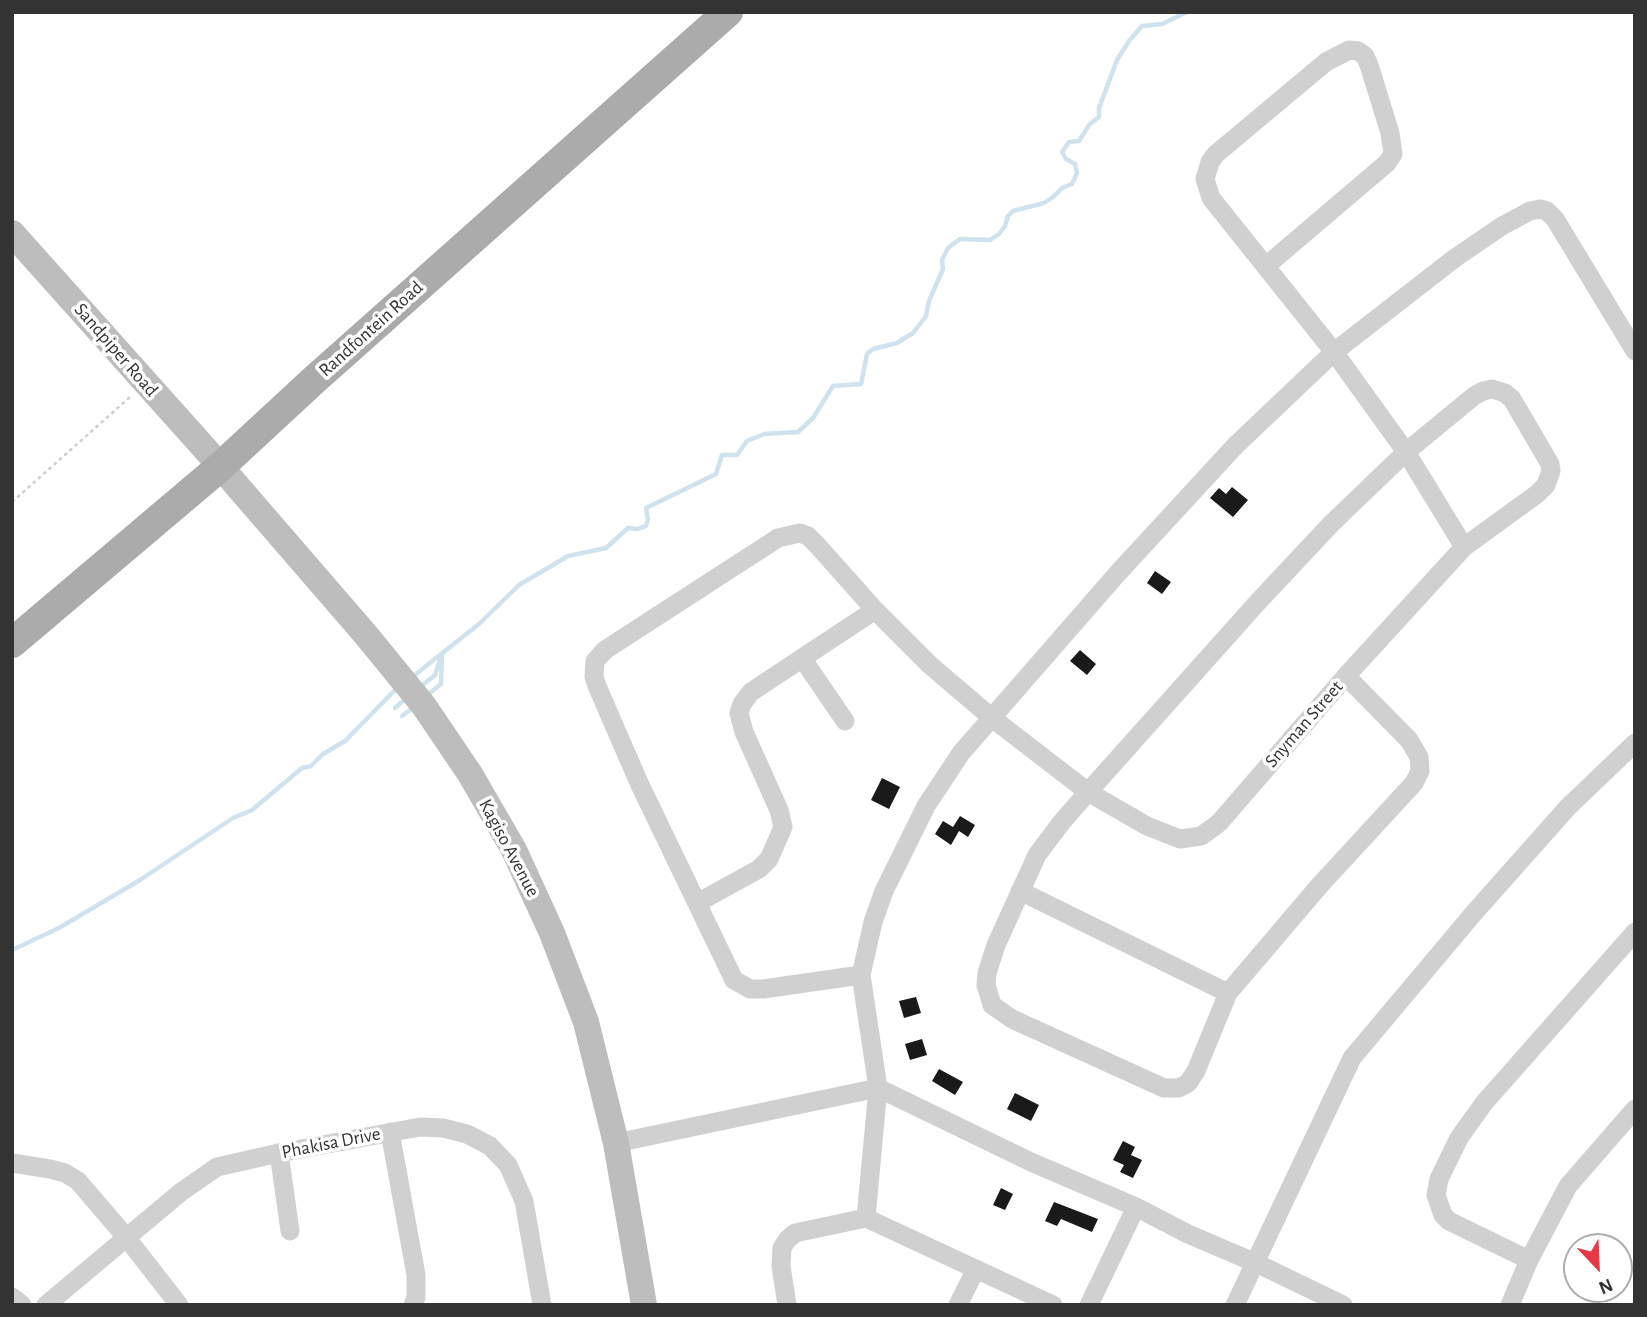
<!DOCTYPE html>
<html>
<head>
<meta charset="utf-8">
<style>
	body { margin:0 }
	#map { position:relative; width:1647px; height:1317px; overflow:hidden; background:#fff; font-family:"Alegreya Sans",sans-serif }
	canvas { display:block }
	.frame { position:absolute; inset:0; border:14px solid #333; pointer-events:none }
	.north { position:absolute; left:1563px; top:1233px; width:70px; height:70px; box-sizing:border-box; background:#fff; border:2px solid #adadad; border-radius:50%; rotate:157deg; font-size:19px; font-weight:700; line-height:28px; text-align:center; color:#333 }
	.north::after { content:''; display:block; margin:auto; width:24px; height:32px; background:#e63946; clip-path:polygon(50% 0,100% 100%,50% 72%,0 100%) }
</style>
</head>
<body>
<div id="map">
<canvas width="1647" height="1317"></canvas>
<div class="frame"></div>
<div class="north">N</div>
</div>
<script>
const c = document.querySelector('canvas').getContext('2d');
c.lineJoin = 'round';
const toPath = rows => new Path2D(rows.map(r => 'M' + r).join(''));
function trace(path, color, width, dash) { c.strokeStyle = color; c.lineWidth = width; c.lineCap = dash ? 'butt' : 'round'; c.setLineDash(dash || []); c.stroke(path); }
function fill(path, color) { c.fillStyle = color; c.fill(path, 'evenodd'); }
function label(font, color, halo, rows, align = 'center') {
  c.font = font + ' "Alegreya Sans",sans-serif'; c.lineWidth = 7; c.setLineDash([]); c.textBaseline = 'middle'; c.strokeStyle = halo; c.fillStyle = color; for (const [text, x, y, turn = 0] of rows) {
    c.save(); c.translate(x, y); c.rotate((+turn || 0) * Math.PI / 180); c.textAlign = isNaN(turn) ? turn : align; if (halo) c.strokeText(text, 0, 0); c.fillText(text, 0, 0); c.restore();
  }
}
trace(toPath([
	[416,674,479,624,519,585,568,556,606,548,628,528,638,529,646,526,648,519,646,508,716,474,722,455,737,455,747,441,764,434,798,432,813,418,833,386,861,384,867,354,873,349,897,343,913,333,926,316,929,301,943,269,942,260,948,248,960,239,990,240,999,234,1005,226,1008,216,1013,211,1044,203,1053,197,1062,188,1072,184,1077,173,1075,164,1066,159,1062,152,1069,142,1079,141,1089,125,1099,117,1099,108,1117,60,1129,41,1142,26,1162,24,1187,12],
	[424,684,435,675,440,660],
	[431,692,441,684,442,653],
	[395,708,403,701],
	[402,716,410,710],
	[12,950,59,928,140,880,233,818,252,810,302,768,311,766,323,754,345,741,394,691]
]), '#cfe2ee', 4.5);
fill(toPath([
	[1232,487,1248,500,1233,517,1210,498,1219,488,1226,494],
	[1155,571,1171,582,1162,594,1147,583],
	[1080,650,1096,664,1087,675,1070,661],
	[882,778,900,787,889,809,871,800],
	[960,816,975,825,968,837,959,831,951,845,935,834,943,821,953,827],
	[916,997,921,1013,904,1018,899,1001],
	[922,1039,927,1055,910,1060,905,1044],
	[939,1069,963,1082,955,1095,932,1081],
	[1015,1093,1039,1105,1031,1121,1007,1109],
	[1123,1141,1135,1147,1131,1155,1142,1160,1133,1178,1120,1172,1124,1165,1113,1160],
	[1001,1188,1013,1194,1005,1210,993,1205],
	[1054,1202,1098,1219,1092,1232,1061,1219,1057,1226,1045,1221]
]), '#1a1a1a');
trace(toPath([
	[12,502,130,397]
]), '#cdcdcd', 2.5, [3.5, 3.5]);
trace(toPath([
	[802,658,845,721],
	[1346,676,1464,547],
	[1020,891,1228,993],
	[697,903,759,869,769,859,783,827,779,810,744,732,739,713,742,704,751,692,875,610],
	[861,975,763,989,750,989,734,980,640,785,597,686,594,677,595,661,605,650,778,538,800,533,808,536,817,545,875,610,930,665,992,718,1088,792,1147,826,1180,839,1201,836,1219,823,1346,676,1409,740,1419,757,1420,771,1414,783,1320,885,1228,993,1196,1071,1188,1083,1179,1088,1164,1088,1012,1019,992,1005,986,985,987,973,996,945,1037,855,1061,823,1088,792,1257,603,1331,524,1406,452,1474,396,1483,391,1492,389,1505,393,1512,399,1550,464,1551,471,1546,485,1537,494,1464,547,1406,452,1334,352,1211,198,1205,179,1210,162,1216,154,1326,62,1349,50,1358,51,1365,56,1369,65,1390,133,1393,154,1387,163,1266,266],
	[390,1132,416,1275,416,1297,413,1305],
	[616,1143,878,1088,1031,1162,1136,1207,1188,1234,1256,1263,1343,1305],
	[279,1153,290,1231],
	[12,1163,50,1169,65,1173,78,1181,126,1237,179,1305],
	[866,1218,878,1088,861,975,873,922,884,891,926,806,961,753,1117,574,1235,446,1334,352,1455,258,1502,226,1530,211,1540,209,1547,211,1555,219,1635,351],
	[1529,1260,1449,1221,1443,1215,1436,1195,1439,1179,1459,1138,1484,1103,1635,932],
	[12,1297,22,1305],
	[46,1305,181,1192,217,1167,279,1153,420,1127,443,1128,467,1134,490,1146,508,1165,524,1201,542,1305],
	[787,1305,781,1266,782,1248,787,1240,795,1233,866,1218,1053,1305],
	[958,1305,976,1269],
	[1089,1305,1136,1207],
	[1235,1305,1352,1058,1473,914,1568,807,1635,743],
	[1510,1305,1529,1260,1568,1186,1635,1109]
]), '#d0d0d0', 19);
trace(toPath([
	[12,233,207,451,366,635,424,706,470,774,514,850,552,933,586,1022,616,1143,644,1305]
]), '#bdbdbd', 26);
trace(toPath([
	[12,643,220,467,314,380,728,12]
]), '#ababab', 30);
label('19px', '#333', '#fff', [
	["Randfontein Road",371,329,-42],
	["Sandpiper Road",116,350,49],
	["Snyman Street",1304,724,-49],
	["Kagiso Avenue",509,848,62],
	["Phakisa Drive",331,1143,-11]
]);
</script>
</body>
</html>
